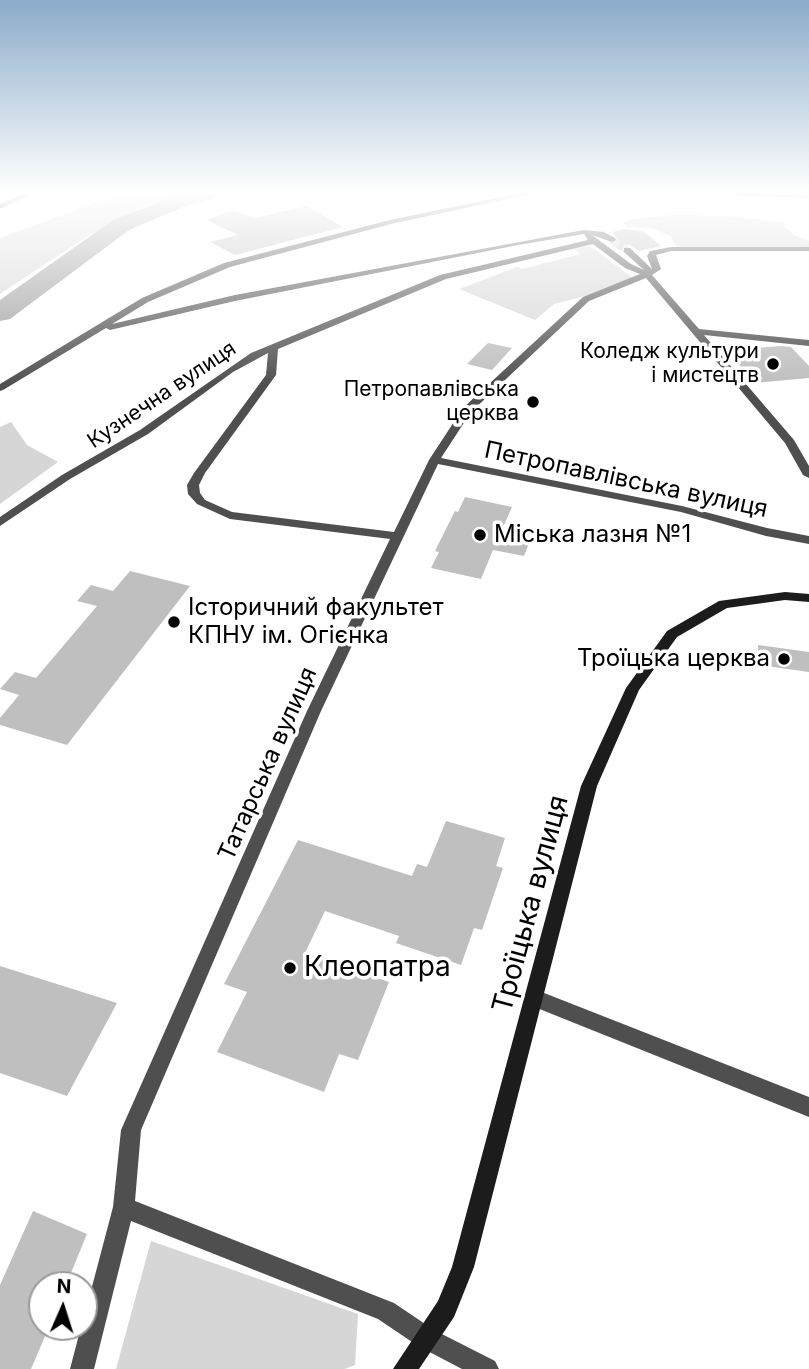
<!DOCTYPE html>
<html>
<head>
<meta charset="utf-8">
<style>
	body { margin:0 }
	#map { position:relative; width:809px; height:1369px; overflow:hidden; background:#fff; font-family:Inter,sans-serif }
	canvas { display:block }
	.north { position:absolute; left:28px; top:1271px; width:70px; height:70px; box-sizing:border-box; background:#fff; border:2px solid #999; border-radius:50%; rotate:3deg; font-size:19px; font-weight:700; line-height:28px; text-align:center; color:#000 }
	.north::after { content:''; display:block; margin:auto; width:24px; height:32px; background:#000; clip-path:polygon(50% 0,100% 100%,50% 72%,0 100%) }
</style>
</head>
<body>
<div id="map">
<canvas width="809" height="1369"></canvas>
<div class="north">N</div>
</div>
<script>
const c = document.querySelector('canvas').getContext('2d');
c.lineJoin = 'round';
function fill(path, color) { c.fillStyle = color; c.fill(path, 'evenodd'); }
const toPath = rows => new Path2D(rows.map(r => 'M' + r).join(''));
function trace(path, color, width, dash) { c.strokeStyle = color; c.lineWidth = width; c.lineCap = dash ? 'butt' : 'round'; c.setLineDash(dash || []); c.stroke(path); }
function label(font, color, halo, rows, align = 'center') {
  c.font = font + ' Inter,sans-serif'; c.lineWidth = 7; c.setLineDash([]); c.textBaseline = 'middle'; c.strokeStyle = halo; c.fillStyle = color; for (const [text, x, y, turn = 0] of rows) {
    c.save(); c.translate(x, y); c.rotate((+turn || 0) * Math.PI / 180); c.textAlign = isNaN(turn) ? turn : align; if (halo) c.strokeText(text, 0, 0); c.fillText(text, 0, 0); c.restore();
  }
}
fill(toPath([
	[122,193,191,193,140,208,86,237,0,294,0,238],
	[673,215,730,216,785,223,784,226,794,235,809,241,809,247,677,247,670,236,652,228,627,227,623,223,632,219],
	[590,246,633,278,632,284,554,304,535,320,459,289,517,267,523,269,580,254,574,249],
	[11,422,27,445,58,462,0,504,0,427],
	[151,1241,358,1314,355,1365,345,1369,116,1369]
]), '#d6d6d6');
fill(toPath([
	[182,193,218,193,215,198,183,207,129,230,10,319,0,321,0,300,113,220,182,193]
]), '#9d9d9d');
fill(toPath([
	[307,206,343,227,235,255,210,242,238,235,207,220,232,210,254,218],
	[623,229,643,231,661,246,639,251,630,245,624,245,621,251,610,244,618,241,613,232],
	[488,343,512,348,492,370,467,364],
	[782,346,791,347,809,366,809,378,754,383,727,350],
	[465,497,512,507,501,532,531,538,524,556,493,550,481,579,431,568,439,552,435,551,455,511,458,512],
	[130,571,190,586,67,745,0,725,0,718,19,695,0,689,15,672,36,678,97,606,77,601,91,585,113,591],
	[758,645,809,652,809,672,759,665],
	[446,821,505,838,496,866,503,868,482,930,474,928,461,965,396,943,399,936,325,911,305,953,389,982,358,1060,339,1054,324,1092,217,1052,247,992,224,984,298,840,412,876,417,864,427,867],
	[0,966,117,1003,67,1096,0,1073],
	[33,1211,87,1234,66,1285,42,1285,42,1327,49,1327,31,1369,0,1369,0,1285]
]), '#bfbfbf');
trace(toPath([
	[612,240,627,250]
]), '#d9d9d9', 8, [8, 4.5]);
fill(toPath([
	[24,193,34,193,0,209,0,204,24,193],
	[520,193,535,193,391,224,230,267,148,302,112,324,235,295,584,230,604,232,615,238,616,240,612,242,592,235,631,264,644,270,624,252,624,248,630,248,652,269,647,256,650,251,671,247,809,247,809,251,671,251,656,255,661,269,652,275,699,329,809,340,809,346,704,335,794,440,809,466,809,478,803,475,785,443,646,278,589,301,471,412,441,458,682,506,767,528,809,536,809,544,766,536,681,512,438,464,321,711,141,1130,135,1201,394,1303,434,1330,495,1361,499,1369,462,1369,418,1346,378,1319,131,1221,94,1369,70,1369,81,1327,84,1327,84,1317,113,1207,121,1130,307,711,390,539,230,519,197,504,188,494,187,485,194,473,266,375,268,353,233,372,148,434,70,479,0,526,0,517,62,475,140,430,251,353,440,275,588,240,584,234,518,245,235,301,110,330,106,328,3,390,0,391,0,384,142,298,224,263,390,220,520,193],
	[593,244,625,268,640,274,583,297,463,408,429,460,394,532,232,512,205,500,200,493,199,485,205,473,276,375,278,349,446,279,593,244],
	[725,193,809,194,809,198,729,195,725,193],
	[534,989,809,1097,809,1117,527,1004,525,998,527,992,534,989]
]), '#4f4f4f');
fill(toPath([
	[785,592,809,594,809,602,785,600,727,608,677,637,639,690,597,786,474,1267,454,1317,419,1369,393,1369,438,1301,452,1267,581,786,626,688,667,631,719,601,785,592]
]), '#1c1c1c');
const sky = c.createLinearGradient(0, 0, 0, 385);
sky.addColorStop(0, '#8aabca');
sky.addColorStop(0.5, '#fff');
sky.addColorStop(1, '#ffffff00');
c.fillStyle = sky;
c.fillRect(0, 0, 809, 385);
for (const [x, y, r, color] of [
	[773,364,7,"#000"],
	[533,402,7,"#000"],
	[480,535,7,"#000"],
	[174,622,7,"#000"],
	[784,659,7,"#000"],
	[290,968,7,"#000"]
]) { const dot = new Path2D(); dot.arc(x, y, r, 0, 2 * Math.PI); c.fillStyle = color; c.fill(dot); trace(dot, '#fff', 2.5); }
label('21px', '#000', '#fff', [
	["Коледж культури",759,352],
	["і мистецтв",759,376],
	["Петропавлівська",519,390],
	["церква",519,414]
], 'right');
label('21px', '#000', '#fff', [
	["Кузнечна вулиця",162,395,-34]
]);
label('24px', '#000', '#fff', [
	["Петропавлівська вулиця",626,480,12],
	["Татарська вулиця",268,764,-66]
]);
label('24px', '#000', '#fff', [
	["Міська лазня №1",494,535],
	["Історичний факультет",188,608],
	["КПНУ ім. Огієнка",188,636],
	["Троїцька церква",770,659,"right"]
], 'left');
label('28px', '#000', '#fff', [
	["Троїцька вулиця",531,904,-75]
]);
label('28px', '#000', '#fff', [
	["Клеопатра",304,968]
], 'left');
</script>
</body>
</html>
